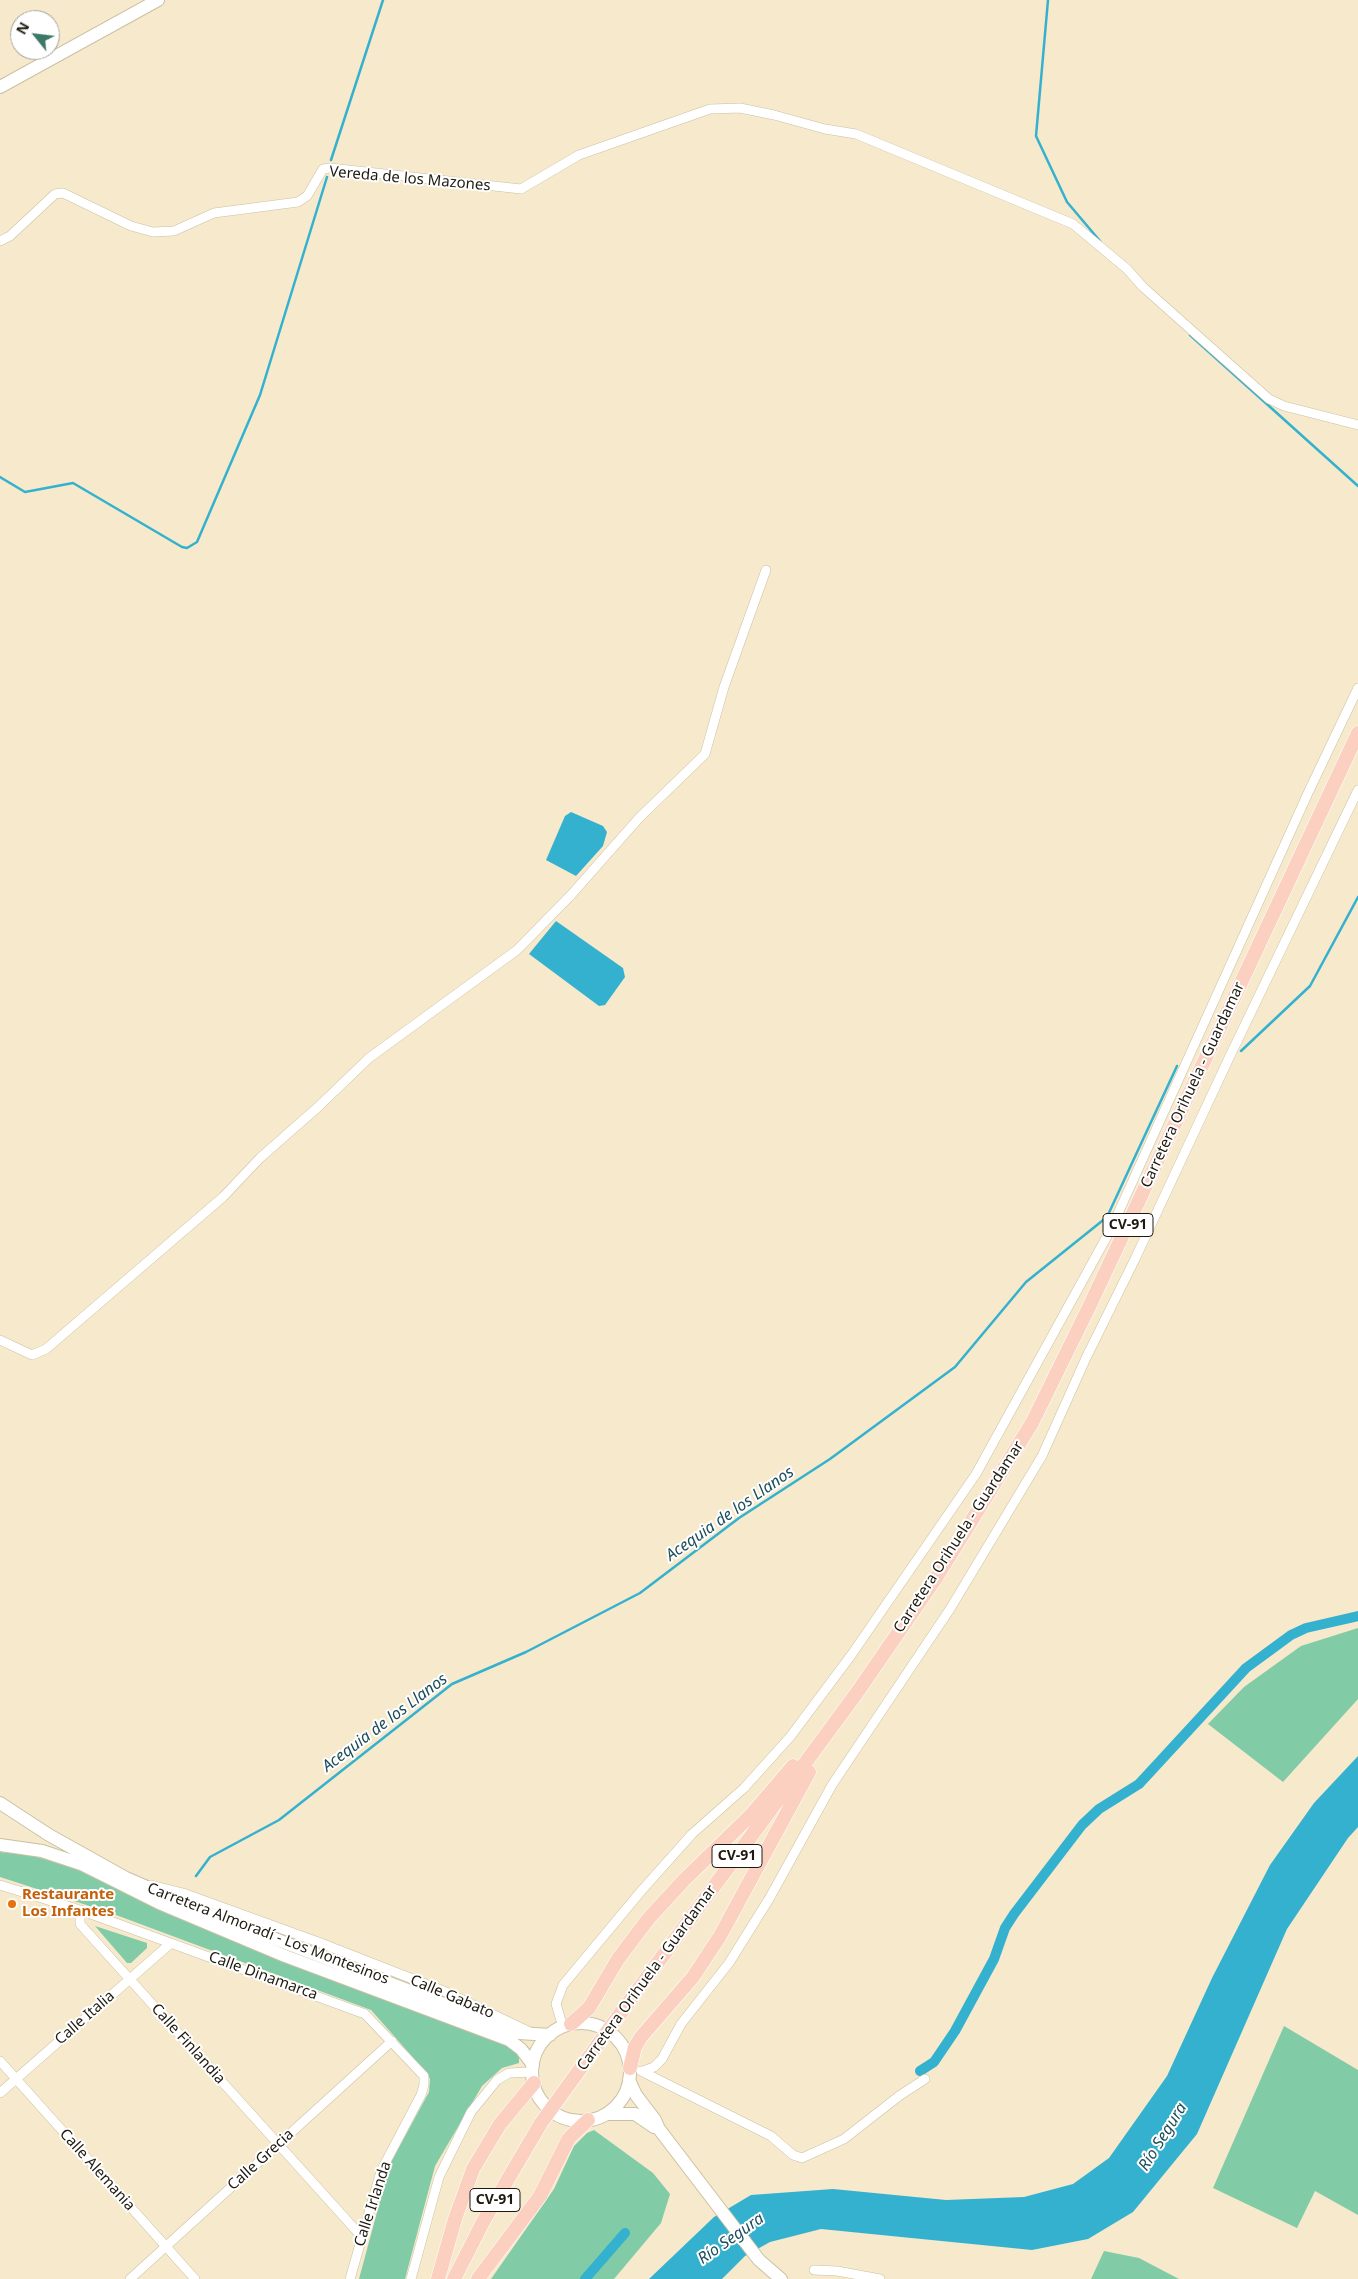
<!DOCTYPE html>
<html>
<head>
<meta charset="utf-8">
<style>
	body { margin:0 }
	#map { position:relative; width:1358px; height:2279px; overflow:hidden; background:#f6e9cc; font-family:"Noto Sans",sans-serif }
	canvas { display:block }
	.north { position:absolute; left:10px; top:10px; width:50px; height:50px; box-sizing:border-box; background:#fff; border:1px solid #a5a39f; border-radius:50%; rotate:299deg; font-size:14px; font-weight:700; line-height:20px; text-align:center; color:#1e1a0f }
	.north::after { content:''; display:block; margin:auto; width:18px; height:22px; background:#3c7a67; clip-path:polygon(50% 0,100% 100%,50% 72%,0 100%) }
</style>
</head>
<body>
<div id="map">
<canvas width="1358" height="2279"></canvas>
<div class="north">N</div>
</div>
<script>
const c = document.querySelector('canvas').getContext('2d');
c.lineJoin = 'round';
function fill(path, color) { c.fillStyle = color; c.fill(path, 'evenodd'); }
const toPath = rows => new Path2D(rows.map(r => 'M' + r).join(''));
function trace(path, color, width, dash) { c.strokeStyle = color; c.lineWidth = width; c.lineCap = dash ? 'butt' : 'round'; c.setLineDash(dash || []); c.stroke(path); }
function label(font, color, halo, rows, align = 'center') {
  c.font = font + ' "Noto Sans",sans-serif'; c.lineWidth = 4; c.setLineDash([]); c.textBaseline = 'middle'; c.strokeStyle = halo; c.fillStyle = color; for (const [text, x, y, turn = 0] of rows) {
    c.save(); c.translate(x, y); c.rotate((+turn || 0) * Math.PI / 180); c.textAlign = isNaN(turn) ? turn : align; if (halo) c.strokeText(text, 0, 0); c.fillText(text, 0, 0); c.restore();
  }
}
fill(toPath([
	[1358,1628,1358,1699,1283,1782,1208,1724,1244,1687,1301,1646],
	[0,1852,34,1856,76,1869,169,1913,507,2046,519,2055,519,2063,502,2068,482,2086,435,2166,405,2279,359,2279,390,2164,429,2092,430,2079,426,2072,371,2010,108,1912,0,1877],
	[95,1926,147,1943,147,1948,131,1963,127,1963],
	[1284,2026,1358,2070,1358,2215,1315,2191,1297,2228,1213,2188],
	[594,2130,653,2173,670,2194,661,2223,614,2279,491,2279,554,2189,574,2146,587,2133],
	[1104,2251,1139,2258,1179,2279,1091,2279]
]), '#82cba7');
fill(toPath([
	[571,812,603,826,607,832,603,846,576,876,546,860,565,816],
	[556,921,623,968,625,977,605,1005,599,1006,529,954],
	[1358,1756,1358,1827,1348,1838,1287,1929,1197,2134,1133,2212,1088,2239,1032,2250,821,2229,770,2242,745,2256,722,2279,649,2279,714,2217,751,2195,833,2189,946,2200,1024,2197,1073,2184,1109,2158,1167,2076,1212,1978,1270,1865,1314,1803]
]), '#34b1cf');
trace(toPath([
	[1048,0,1036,136,1067,202,1100,241],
	[331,160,383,0],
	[1190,335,1358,486],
	[0,477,25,492,73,483,182,547,187,548,197,542,260,395,327,177],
	[1241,1051,1310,986,1358,897],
	[196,1876,210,1857,279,1820,452,1684,526,1652,640,1593,739,1518,830,1459,955,1367,1026,1282,1107,1217,1177,1066]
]), '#34b1cf', 2.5);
trace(toPath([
	[920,2071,934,2062,955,2031,994,1959,1005,1928,1014,1914,1082,1825,1099,1809,1139,1784,1246,1668,1291,1635,1306,1628,1358,1616],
	[585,2279,625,2233]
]), '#34b1cf', 10);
const minor = toPath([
	[0,241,10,236,55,194,63,193,131,226,153,232,174,231,214,213,298,202,307,196,323,169,330,168,521,189,579,155,710,109,740,108,774,115,825,129,856,134,1073,224,1127,269,1143,287,1269,399,1284,406,1358,425],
	[0,1340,32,1355,46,1349,223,1197,260,1158,318,1107,369,1058,517,950,571,895,639,818,705,754,724,687,766,570],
	[0,1885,80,1910,365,2014,424,2076,424,2085,421,2095,381,2171,350,2279],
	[151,1885,183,1893,318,1942,446,1992,528,2031],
	[80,1910,80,1924,362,2237],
	[563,2027,556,2004,563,1985,642,1890,692,1834,744,1788,790,1737,852,1654,976,1474,1111,1229,1308,793,1358,688],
	[0,2061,195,2279],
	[641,2071,771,2136,793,2155,802,2158,844,2139,899,2096,925,2079],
	[643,2071,654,2067,662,2059,681,2024,729,1963,769,1899,832,1785,950,1609,1042,1456,1086,1358,1135,1259,1229,1058,1358,790],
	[0,2093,171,1943],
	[814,2270,837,2271,880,2279],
	[130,2279,392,2041],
	[411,2279,439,2177,471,2112,497,2080,509,2073,532,2072]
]);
const secondary = toPath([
	[0,87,158,0],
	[0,1803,49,1835,126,1878,195,1908,519,2033,550,2035],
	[0,1845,42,1851,81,1864,159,1903,285,1956,509,2040,521,2049,533,2065],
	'532 2072a49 49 0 1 1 98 0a49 49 0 1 1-98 0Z',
	[629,2080,636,2095,655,2120,659,2129,759,2260,781,2279],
	[606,2114,635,2114,654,2127]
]);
const primary = toPath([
	[617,2018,856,1694,936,1578,1032,1423,1090,1305,1358,733],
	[571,2024,589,2008,618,1959,649,1918,685,1879,751,1815,793,1766],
	[630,2068,635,2047,641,2037,693,1977,720,1936,809,1772],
	[438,2279,455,2219,473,2169,500,2124,534,2083],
	[454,2279,484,2220,541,2123],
	[478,2279,540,2196,569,2138,588,2120]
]);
trace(minor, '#cbc0a3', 10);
trace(secondary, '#cbc0a3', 14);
trace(primary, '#fff', 15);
trace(minor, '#fff', 9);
trace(secondary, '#fff', 12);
trace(primary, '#fcd0c1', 14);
const primaryBridge = toPath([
	[541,2123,617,2018]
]);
trace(primaryBridge, '#fff', 15, []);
trace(primaryBridge, '#fcd0c1', 14);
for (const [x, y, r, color] of [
	[12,1904,5,"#e8710a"]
]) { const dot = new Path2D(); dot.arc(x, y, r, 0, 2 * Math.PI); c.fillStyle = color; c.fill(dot); trace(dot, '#fff', 2); }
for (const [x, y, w] of [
	[1128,1225,50],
	[737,1856,50],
	[495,2200,50]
]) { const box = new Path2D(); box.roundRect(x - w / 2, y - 11.5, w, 23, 4); c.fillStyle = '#fff'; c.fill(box); trace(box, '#1e1a0f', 1); }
label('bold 14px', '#1e1a0f', null, [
	["CV-91",1128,1225],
	["CV-91",737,1856],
	["CV-91",495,2200]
]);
label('15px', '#1e1a0f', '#fff', [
	["Vereda de los Mazones",410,179,5],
	["Carretera Orihuela - Guardamar",1193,1085,-65],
	["Carretera Orihuela - Guardamar",959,1537,-57],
	["Carretera Almoradí - Los Montesinos",268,1934,21],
	["Calle Dinamarca",263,1976,20],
	["Carretera Orihuela - Guardamar",647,1978,-54],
	["Calle Gabato",452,1997,23],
	["Calle Italia",85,2018,-41],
	["Calle Finlandia",188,2044,48],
	["Calle Grecia",261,2160,-42],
	["Calle Alemania",97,2170,48],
	["Calle Irlanda",373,2204,-72]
]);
label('bold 15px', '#c56008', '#fff', [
	["Restaurante",22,1895],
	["Los Infantes",22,1912]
], 'left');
label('italic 16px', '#1b4e5b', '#fff', [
	["Acequia de los Llanos",730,1514,-35],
	["Acequia de los Llanos",385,1723,-37],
	["Río Segura",1163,2137,-58],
	["Río Segura",731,2239,-35]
]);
</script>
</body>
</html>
